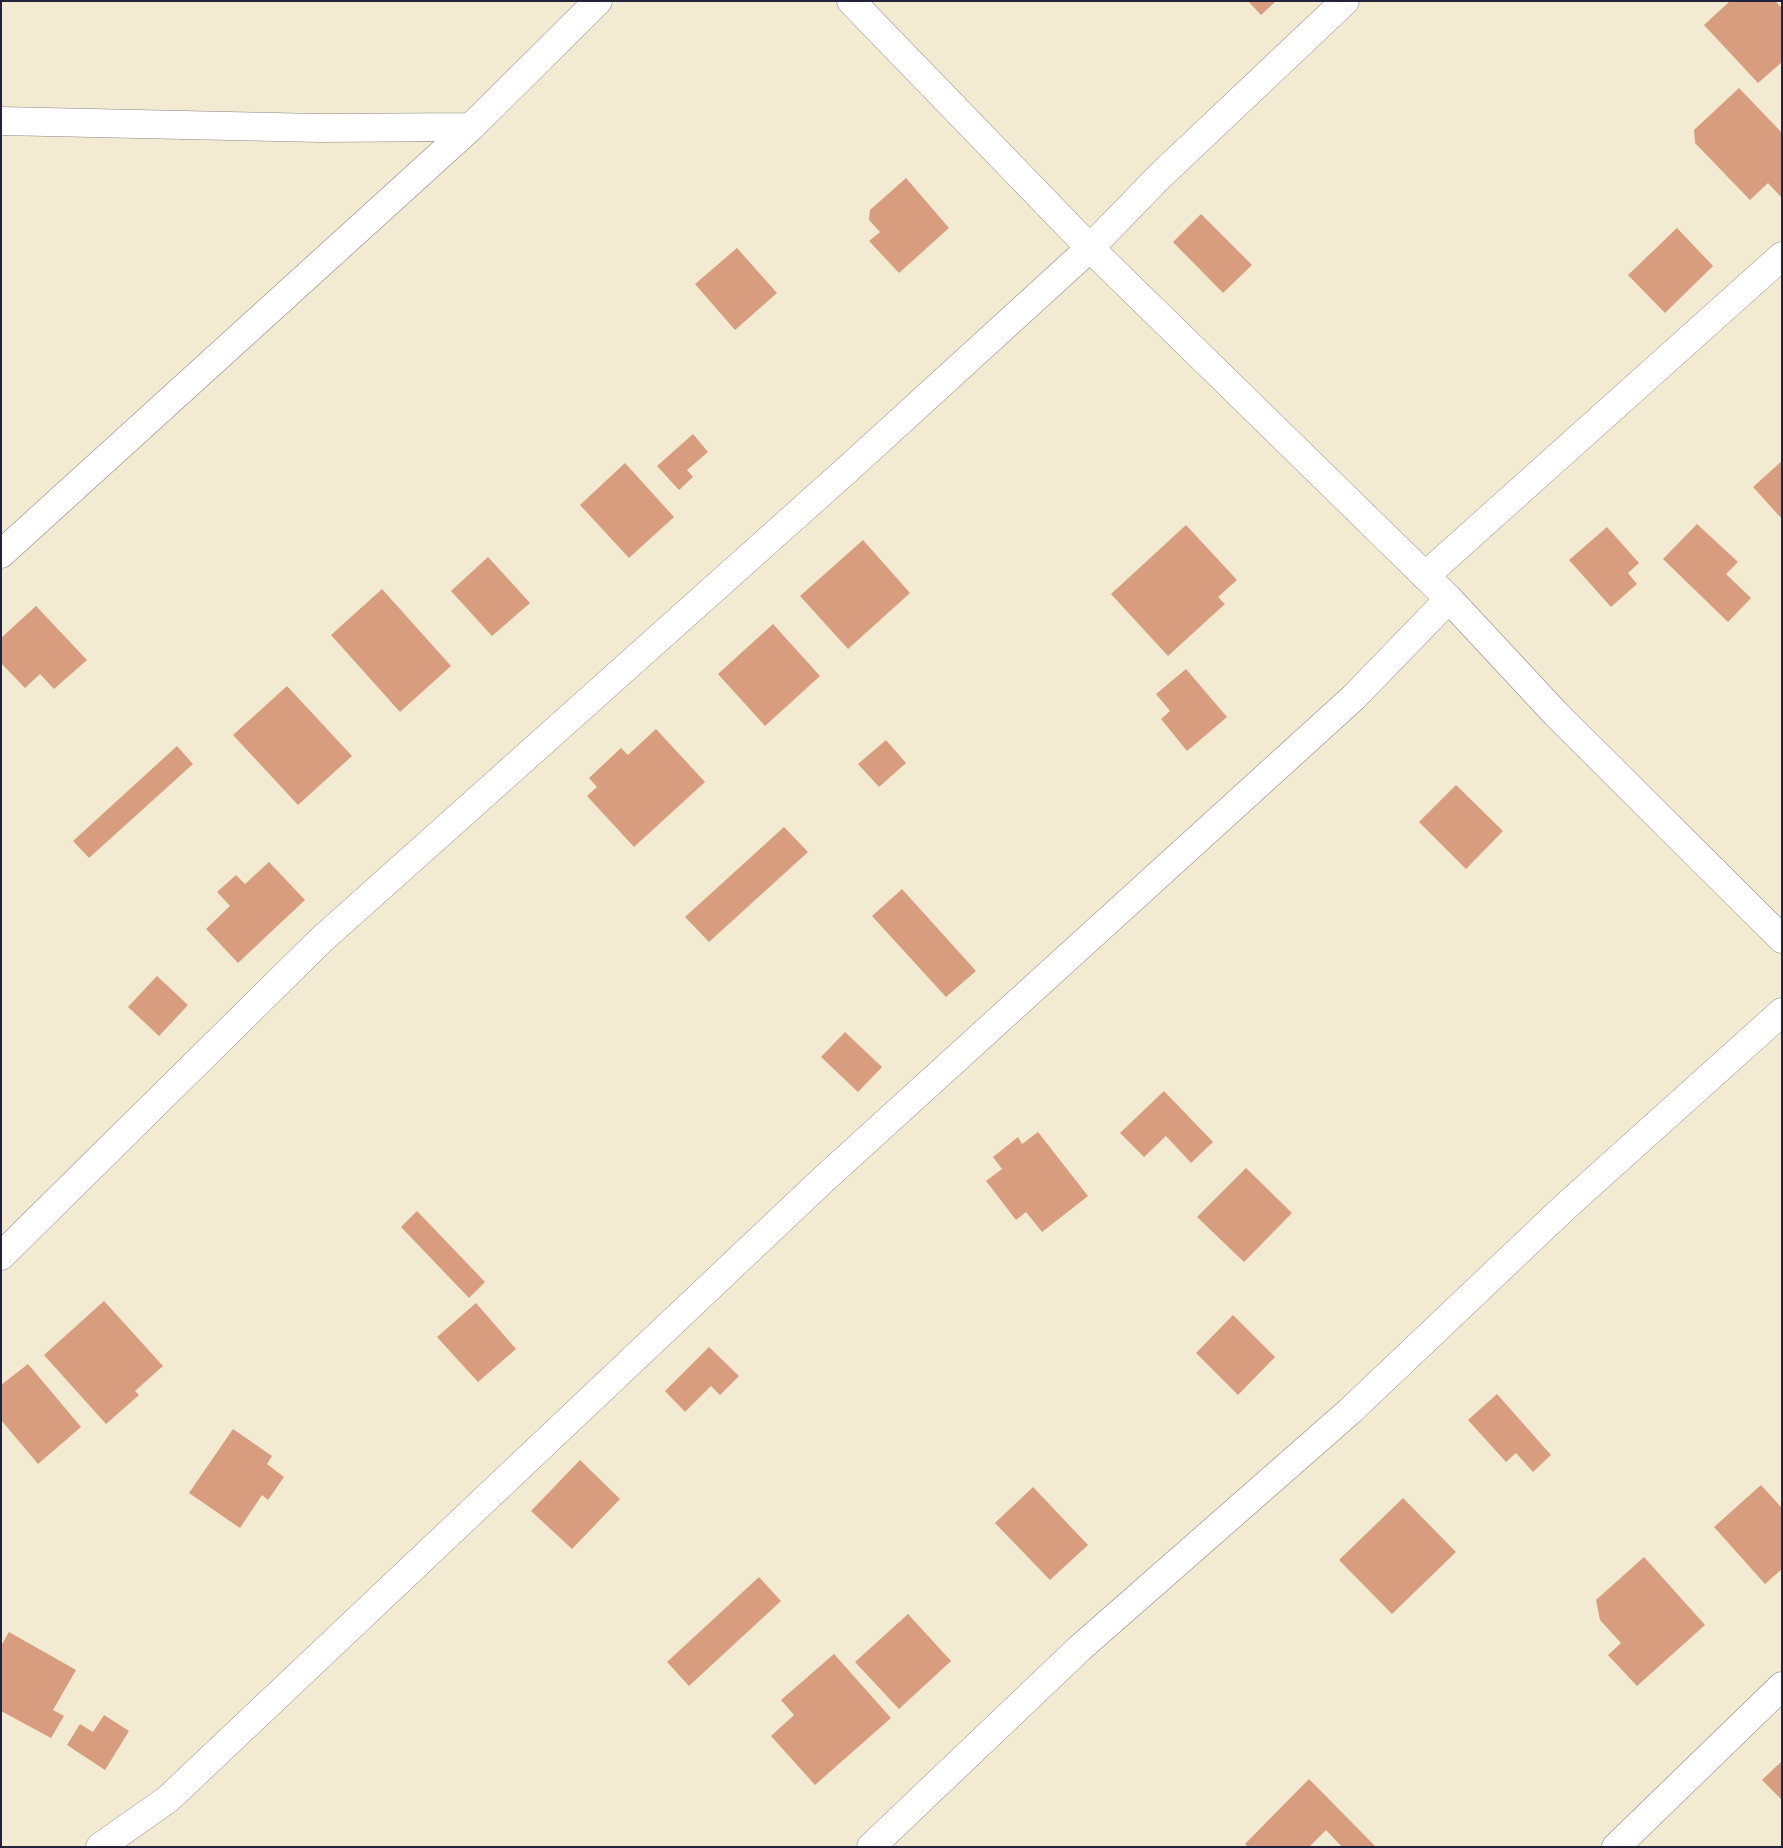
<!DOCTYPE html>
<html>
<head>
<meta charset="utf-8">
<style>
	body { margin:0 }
	#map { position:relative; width:1783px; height:1848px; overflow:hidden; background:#f2ebd1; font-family:"Playpen Sans",sans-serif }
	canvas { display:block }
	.frame { position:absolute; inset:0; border:2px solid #22223b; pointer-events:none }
</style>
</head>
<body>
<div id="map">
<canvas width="1783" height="1848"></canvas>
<div class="frame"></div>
</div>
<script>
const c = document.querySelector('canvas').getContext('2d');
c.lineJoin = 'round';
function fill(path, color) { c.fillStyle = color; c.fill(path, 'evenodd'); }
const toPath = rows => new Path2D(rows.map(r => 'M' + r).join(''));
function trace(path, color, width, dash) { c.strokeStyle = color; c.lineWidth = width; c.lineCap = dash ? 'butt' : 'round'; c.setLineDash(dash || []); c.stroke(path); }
fill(toPath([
	[1248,1,1276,1,1261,15],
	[1730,1,1775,1,1782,8,1782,62,1758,83,1704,25],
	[1739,88,1782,133,1782,198,1768,183,1750,200,1695,143,1694,130],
	[906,178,949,228,899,273,869,241,880,232,869,220,870,210],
	[1201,214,1252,265,1223,293,1173,242],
	[1677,228,1713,266,1665,313,1628,275],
	[737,248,777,293,735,330,695,284],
	[693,434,708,452,687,470,693,477,679,490,657,466],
	[1782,461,1782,519,1753,487],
	[625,463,674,517,629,558,580,505],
	[1697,524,1738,562,1726,574,1751,598,1728,622,1663,559],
	[1186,525,1237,580,1218,597,1225,604,1168,656,1111,594],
	[1607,527,1639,563,1628,573,1637,584,1611,607,1569,560],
	[863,540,910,593,848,649,800,596],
	[488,557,530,603,492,636,451,591],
	[382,589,451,666,400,712,331,635],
	[36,606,87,660,54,689,40,674,25,688,1,663,1,638],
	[773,624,820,676,765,726,718,674],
	[1186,669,1227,717,1187,751,1161,719,1170,711,1156,694],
	[287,686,352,756,298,805,233,735],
	[656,729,705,782,634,847,587,796,597,787,589,778,621,748,628,755],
	[886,740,906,763,879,787,858,764],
	[177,746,193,764,89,858,73,841],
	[1456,785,1503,831,1466,869,1419,822],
	[784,827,808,852,709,942,685,917],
	[269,862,305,900,238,963,206,929,230,906,217,892,236,875,245,884],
	[902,889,976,971,946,997,872,916],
	[157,976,188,1005,159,1036,128,1007],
	[845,1032,882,1067,858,1092,821,1057],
	[1164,1091,1213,1142,1191,1163,1166,1136,1144,1157,1120,1133],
	[1038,1132,1088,1196,1042,1232,1026,1212,1016,1220,986,1181,1002,1169,993,1157,1018,1137,1022,1144],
	[1246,1168,1292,1213,1244,1262,1197,1217],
	[417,1211,485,1282,469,1298,401,1227],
	[104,1301,163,1366,135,1391,139,1395,106,1424,44,1355],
	[476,1303,516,1349,478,1382,437,1337],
	[1233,1315,1275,1357,1238,1395,1196,1353],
	[709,1347,739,1376,720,1395,711,1386,685,1412,665,1391],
	[28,1364,81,1427,38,1464,1,1420,1,1385],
	[1497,1394,1551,1455,1533,1472,1516,1453,1506,1462,1468,1420],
	[233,1429,272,1456,267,1464,284,1477,268,1500,262,1495,240,1528,189,1493],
	[580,1460,620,1499,572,1549,531,1511],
	[1761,1485,1782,1508,1782,1569,1765,1584,1714,1527],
	[1033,1487,1088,1545,1050,1580,995,1523],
	[1403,1498,1456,1552,1392,1614,1339,1560],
	[1644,1557,1705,1625,1637,1686,1608,1655,1621,1643,1600,1620,1596,1600],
	[759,1577,781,1601,689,1686,667,1662],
	[908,1614,951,1661,899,1709,855,1662],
	[9,1632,76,1670,53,1710,64,1716,51,1738,1,1711,1,1646],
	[834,1654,891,1718,815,1785,771,1736,794,1715,781,1700],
	[104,1715,129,1731,105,1770,67,1745,80,1724,93,1732],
	[1782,1761,1782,1800,1762,1780],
	[1309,1779,1376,1847,1342,1847,1326,1830,1309,1847,1248,1847,1245,1844]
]), '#d89d7f');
const minor = toPath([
	[851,1,1090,248,1449,599,1556,714,1782,939],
	[1,121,320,128,471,127],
	[1,554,471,127,598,1],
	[1425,576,1782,256],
	[1,1256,320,941,849,468,1090,248,1160,176,1345,1],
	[100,1847,168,1799,825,1178,1354,697,1449,599],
	[871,1847,1080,1648,1350,1411,1566,1206,1782,1012],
	[1616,1847,1782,1686]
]);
trace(minor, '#8a8686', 29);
trace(minor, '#fff', 28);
</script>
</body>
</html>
